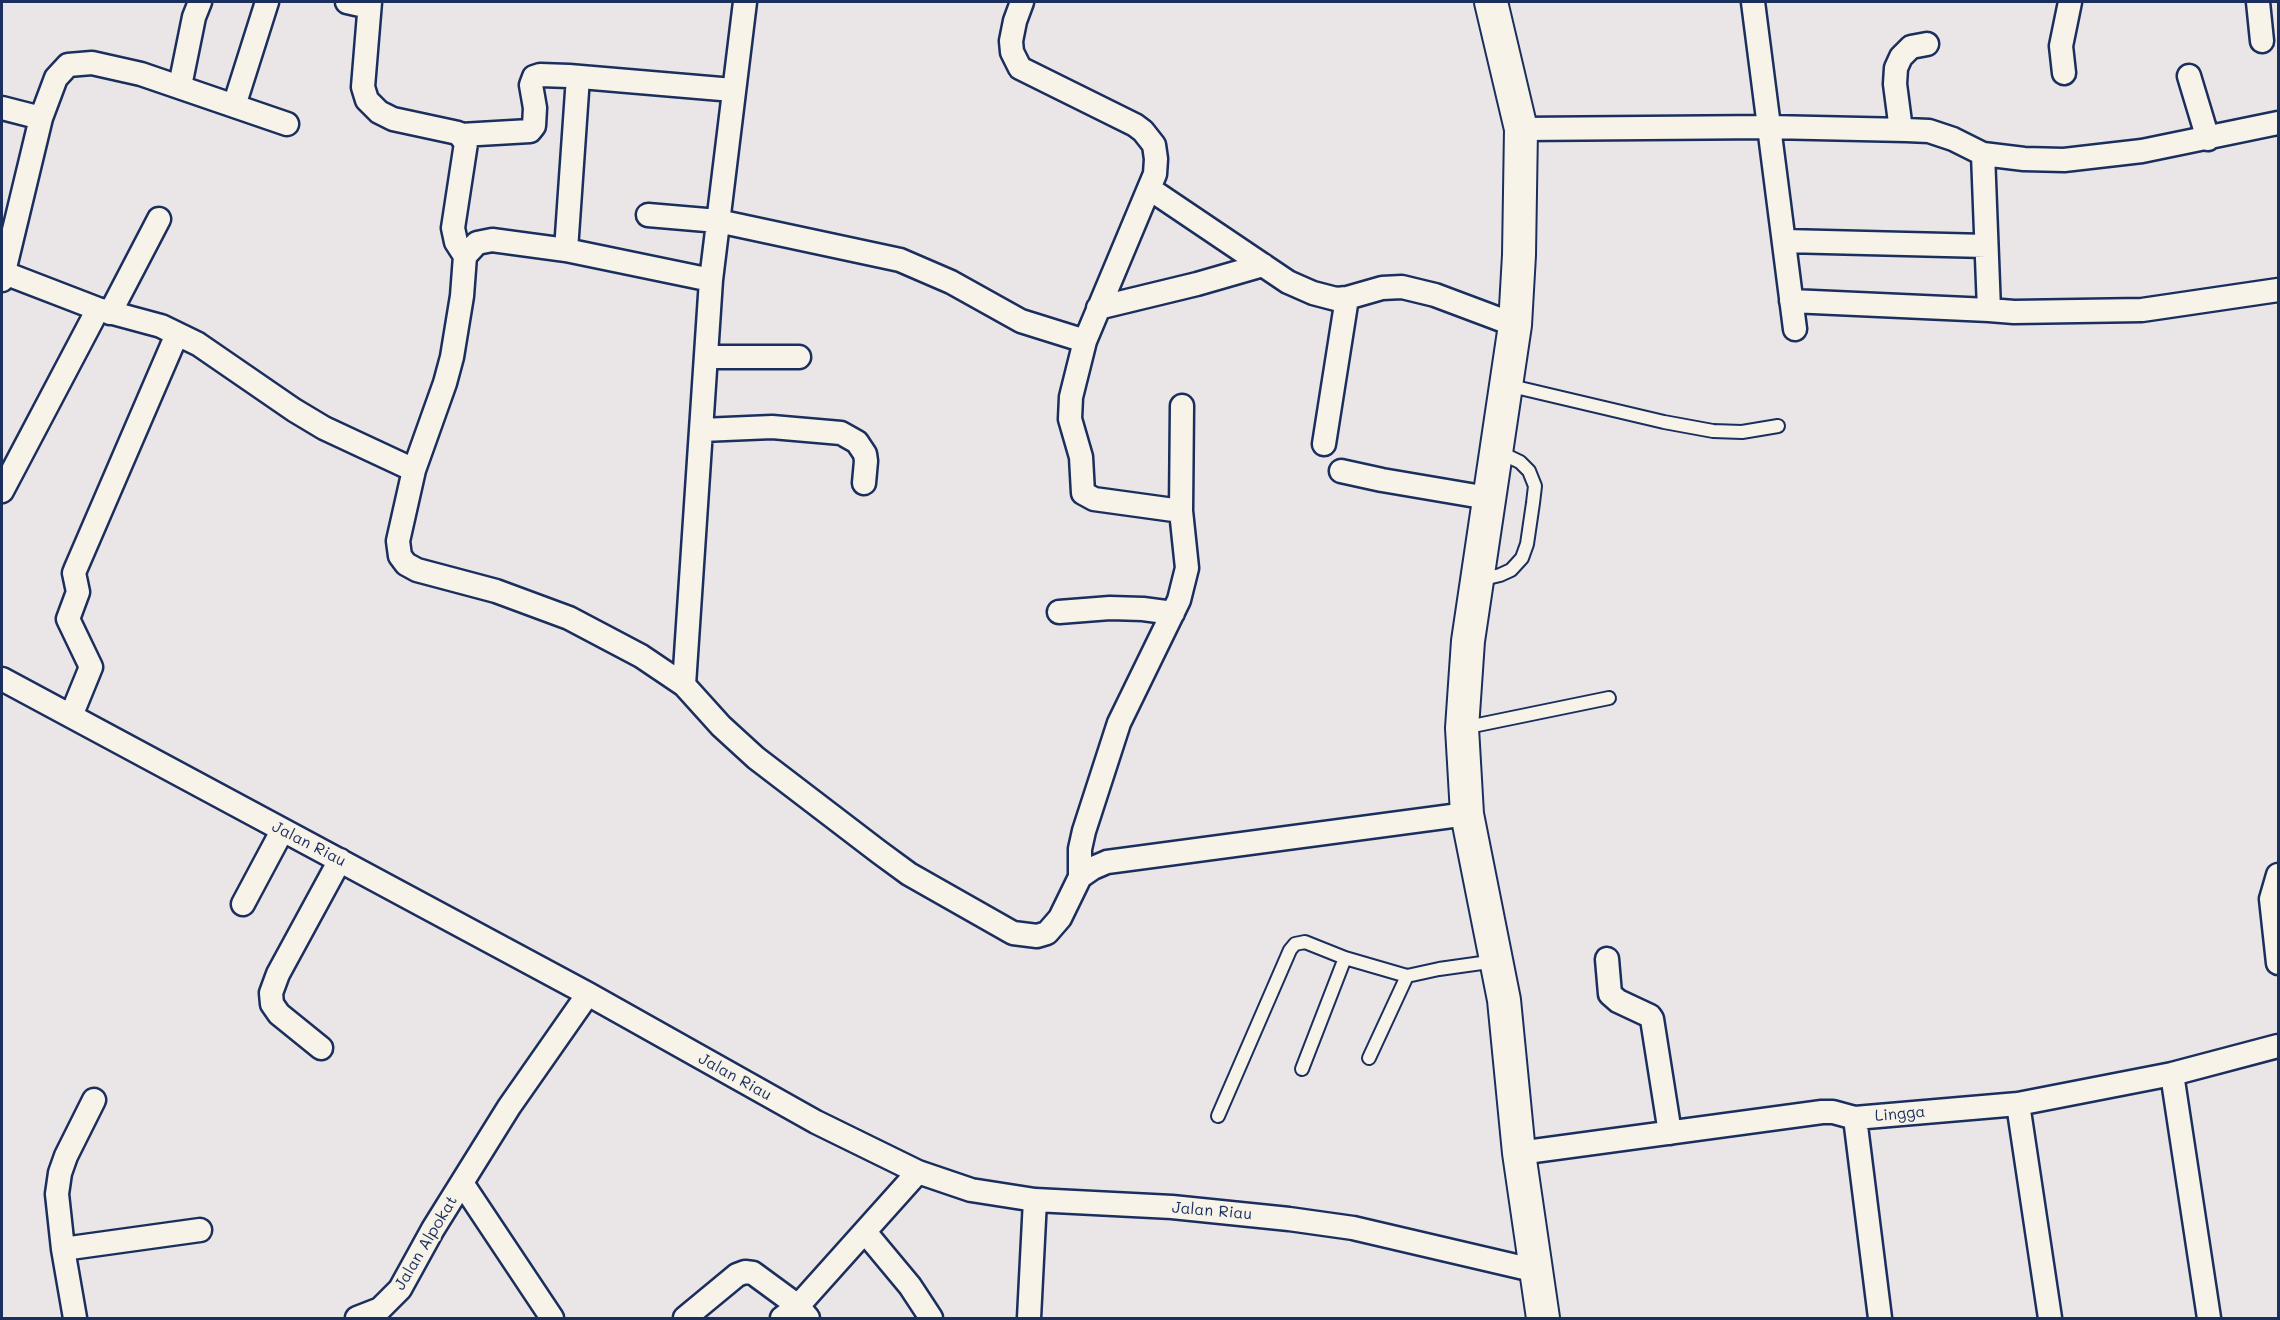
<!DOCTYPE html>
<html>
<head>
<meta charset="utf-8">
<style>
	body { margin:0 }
	#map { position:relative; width:2280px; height:1320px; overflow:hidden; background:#eae6e7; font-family:Mali,sans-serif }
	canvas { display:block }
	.frame { position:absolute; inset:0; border:3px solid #1b2f5e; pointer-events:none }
</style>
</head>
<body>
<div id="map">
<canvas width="2280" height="1320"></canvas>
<div class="frame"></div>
</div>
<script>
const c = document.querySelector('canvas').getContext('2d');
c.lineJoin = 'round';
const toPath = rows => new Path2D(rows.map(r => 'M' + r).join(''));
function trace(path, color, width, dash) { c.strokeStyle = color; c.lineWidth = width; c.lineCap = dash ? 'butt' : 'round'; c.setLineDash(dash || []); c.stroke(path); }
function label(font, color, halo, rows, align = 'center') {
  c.font = font + ' Mali,sans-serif'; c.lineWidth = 4.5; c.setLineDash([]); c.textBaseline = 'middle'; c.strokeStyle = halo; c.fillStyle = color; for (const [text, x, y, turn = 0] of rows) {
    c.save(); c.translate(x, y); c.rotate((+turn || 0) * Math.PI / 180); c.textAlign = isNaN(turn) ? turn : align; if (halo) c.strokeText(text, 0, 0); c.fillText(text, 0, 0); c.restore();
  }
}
const lane = toPath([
	[1507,385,1664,422,1713,431,1742,432,1778,426],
	[1479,580,1500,575,1511,570,1522,558,1527,544,1533,503,1535,486,1529,471,1520,462,1497,451],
	[1463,728,1609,698],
	[1369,1058,1407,976,1439,969,1496,961],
	[1302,1069,1345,958],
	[1218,1116,1290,950,1295,944,1305,942,1345,958,1407,976]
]);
const street = toPath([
	[347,2,369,7],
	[370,2,363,87,367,100,379,112,393,119,458,133,466,143,453,228,456,242,465,256],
	[1022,2,1015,21,1011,41,1012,52,1020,68,1135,125,1143,131,1154,145,1156,159,1155,174,1085,341,1071,397,1070,419,1081,457,1083,493,1094,499,1181,511,1187,568,1179,600,1119,723,1084,831,1080,849,1080,877],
	[1753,2,1795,329],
	[2258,2,2262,41],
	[2064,73,2061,46,2070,2],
	[2189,76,2208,139],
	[180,86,194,17,200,2],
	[234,106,267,2],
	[2,108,41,118],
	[1521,129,1769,127,1906,130,1929,131,1953,139,1983,154,2024,159,2064,160,2142,151,2278,123],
	[1901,130,1895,84,1896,68,1901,57,1911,47,1927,44],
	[461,135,530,131,534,126,535,108,531,85,534,77,540,75,569,76,733,90],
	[1983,154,1989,310,2014,312,2142,310,2278,290],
	[1150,189,1288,282,1313,293,1336,299,1347,298,1382,288,1402,287,1435,295,1515,325],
	[648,215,718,221,900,260,951,282,1021,321,1085,341],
	[1785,241,1986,246],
	[566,250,578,77],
	[2,272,98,309,161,326,198,344,294,410,324,428,414,470,398,541,400,556,406,564,417,570,496,591,569,618,641,656,684,685,721,726,756,758,879,852,909,874,1013,933,1037,936,1047,933,1060,918,1080,877,1093,868,1107,862,1467,814],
	[2,280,41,118,56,78,68,65,92,63,141,74,287,124],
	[1791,301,1989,310],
	[1098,308,1197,284,1263,265],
	[110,313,159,219],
	[707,357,799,357],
	[702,430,772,427,841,433,857,442,865,454,866,461,864,483],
	[1324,444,1347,298],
	[414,470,445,383,452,357,462,296,465,256,477,243,492,240,566,250,711,280],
	[1341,471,1382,480,1488,498],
	[2,491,98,309],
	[1181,511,1182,406],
	[1059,612,1110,608,1143,609,1173,613],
	[2,679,588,994,816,1122,918,1172,971,1190,1035,1200,1172,1207,1289,1219,1353,1228,1537,1271],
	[684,685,711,280,745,2],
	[71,716,91,667,68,619,78,592,74,573,76,568,177,334],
	[2278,875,2271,899,2278,963],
	[243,904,282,831],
	[1607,959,1610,994,1618,1001,1650,1016,1652,1019,1670,1133],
	[321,1048,279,1014,272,1004,271,993,278,974,340,860],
	[2172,1074,2209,1318],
	[2018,1104,2050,1318],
	[1855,1118,1880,1318],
	[1519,1153,1822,1112,1833,1112,1855,1118,2018,1104,2172,1074,2278,1046],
	[462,1183,552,1318],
	[865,1232,910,1286,931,1318],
	[63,1249,200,1230],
	[75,1318,63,1249,57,1194,60,1173,66,1156,94,1100],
	[357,1318,380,1309,400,1289,433,1229,509,1107,588,994],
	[685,1318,737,1275,745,1272,753,1273,798,1306,808,1318],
	[782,1318,798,1306,918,1172],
	[1029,1318,1035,1200]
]);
const secondary = toPath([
	[1491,2,1521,129,1519,255,1515,325,1468,641,1462,728,1467,814,1504,1000,1519,1153,1543,1318]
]);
trace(lane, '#1b2f5e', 16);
trace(street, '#1b2f5e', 27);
trace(secondary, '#1b2f5e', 36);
trace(lane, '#f7f3e8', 12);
trace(street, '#f7f3e8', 22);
trace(secondary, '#f7f3e8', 32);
label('16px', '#1b2f5e', '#f7f3e8', [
	["Jalan Riau",309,844,27],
	["Jalan Riau",735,1077,29],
	["Lingga",1900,1114,-5],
	["Jalan Riau",1212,1211,5],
	["Jalan Alpokat",426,1243,-59]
]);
</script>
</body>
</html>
